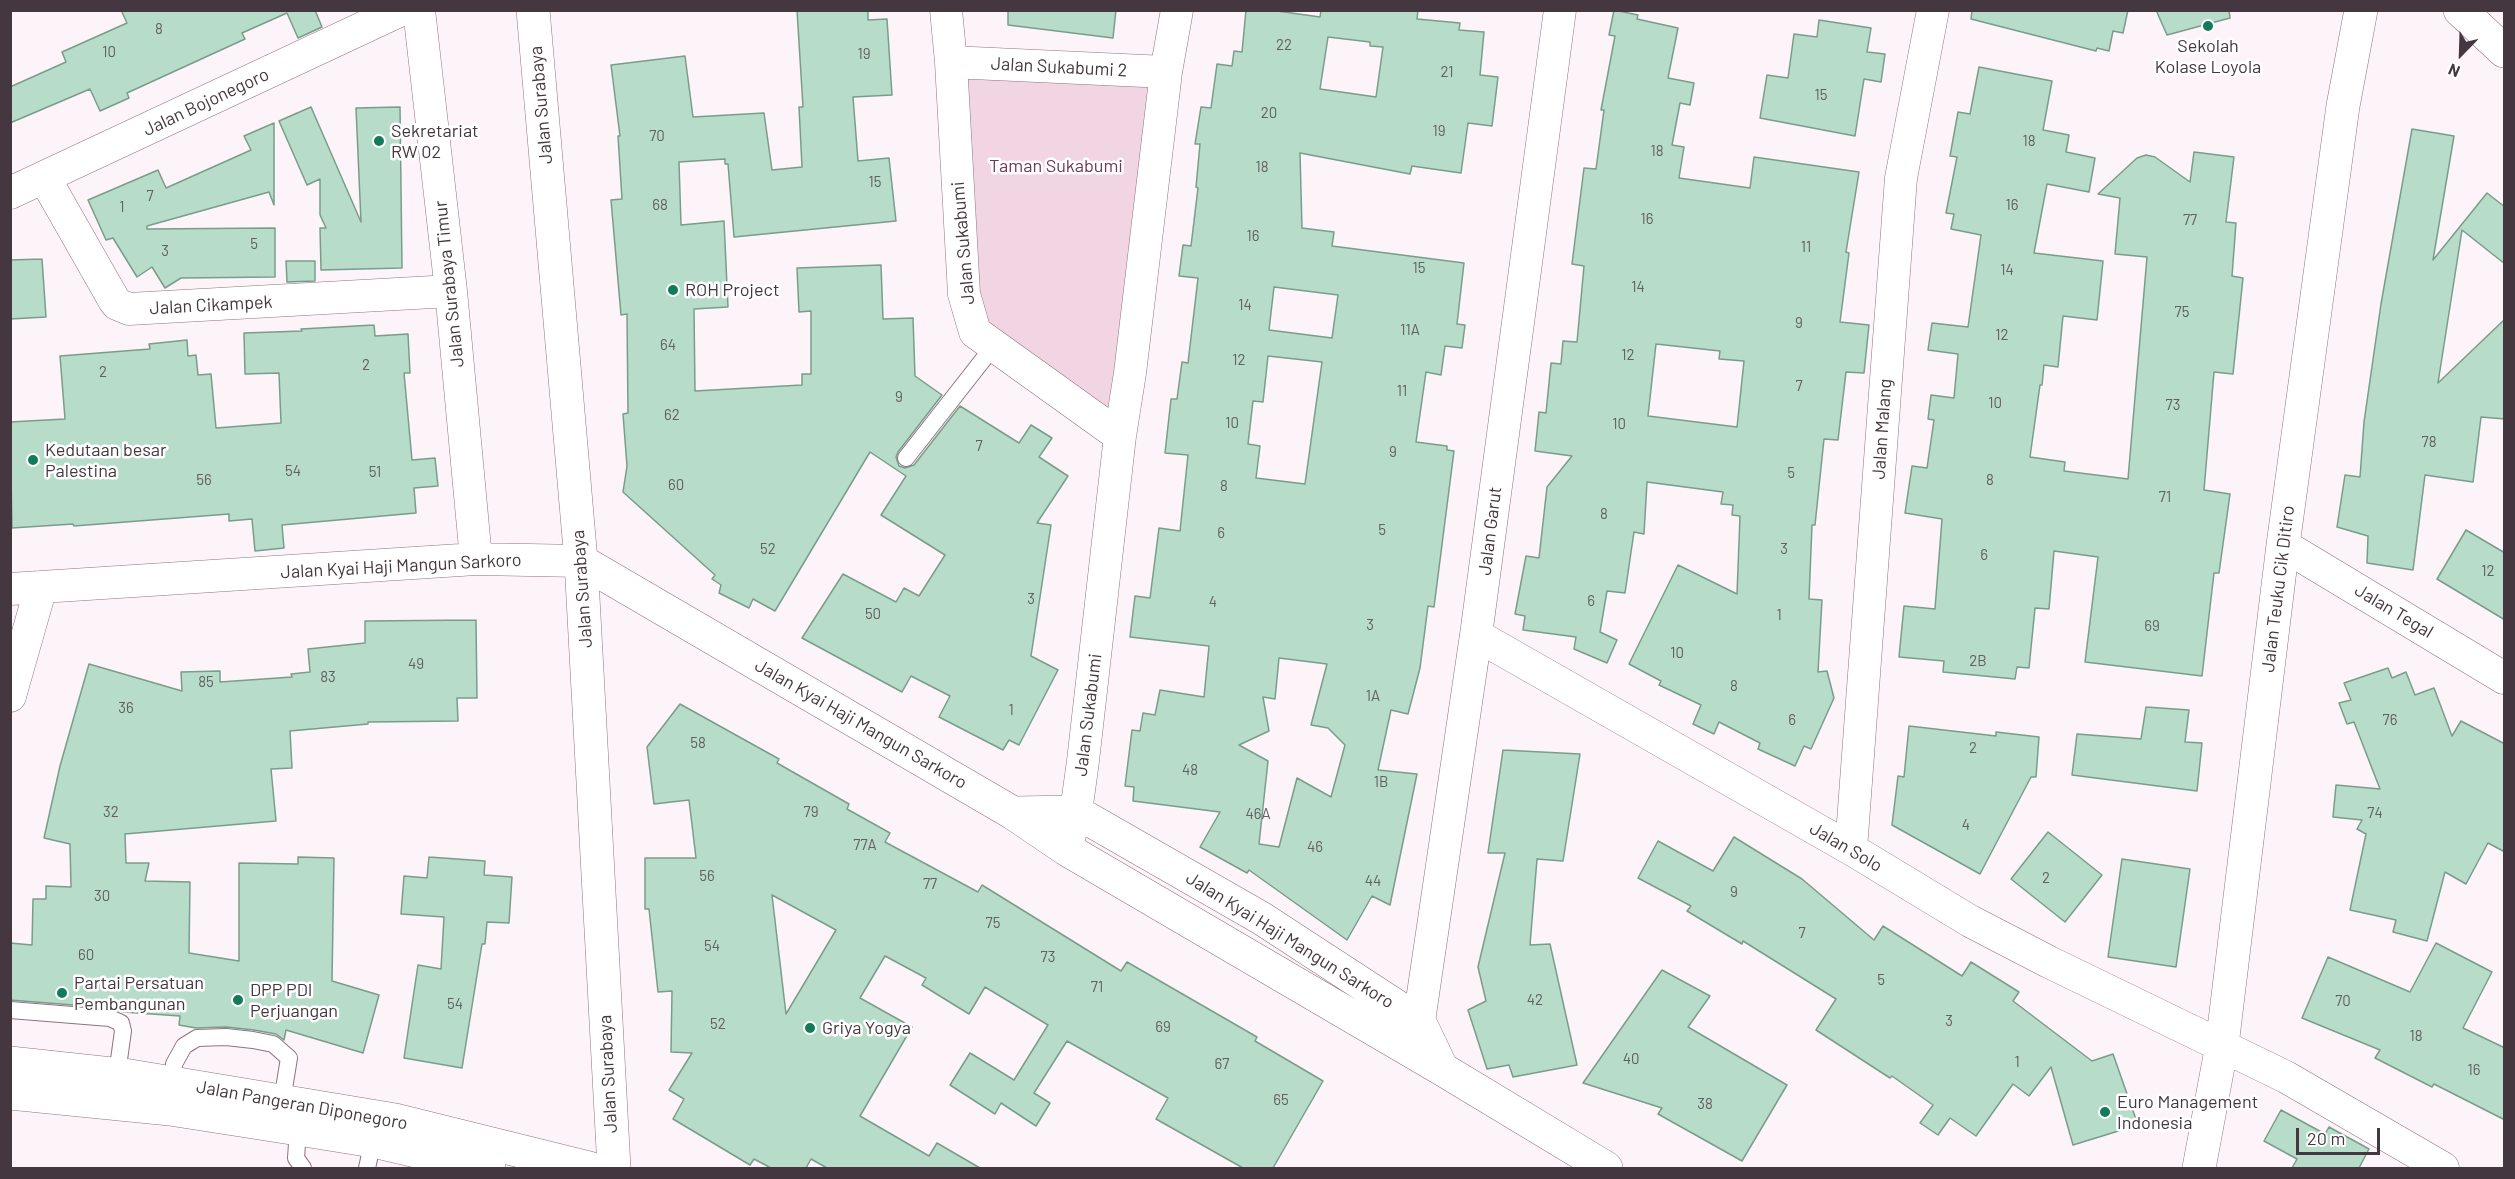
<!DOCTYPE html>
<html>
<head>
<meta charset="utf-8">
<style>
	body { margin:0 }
	#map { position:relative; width:2515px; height:1179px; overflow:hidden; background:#fcf4f8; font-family:Barlow,sans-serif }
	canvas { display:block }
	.frame { position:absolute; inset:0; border:12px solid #45373f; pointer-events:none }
	.north { position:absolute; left:2431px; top:24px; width:60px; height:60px; -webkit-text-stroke:4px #fff; paint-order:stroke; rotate:203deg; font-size:16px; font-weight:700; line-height:24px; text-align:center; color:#45373f }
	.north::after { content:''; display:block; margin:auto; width:21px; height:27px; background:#45373f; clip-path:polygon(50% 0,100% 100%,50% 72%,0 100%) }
	.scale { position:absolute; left:2296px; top:1128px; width:84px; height:27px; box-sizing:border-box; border:3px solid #45373f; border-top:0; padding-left:8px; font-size:18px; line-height:21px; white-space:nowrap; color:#45373f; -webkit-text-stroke:4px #fff; paint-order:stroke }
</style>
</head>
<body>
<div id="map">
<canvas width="2515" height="1179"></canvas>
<div class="frame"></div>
<div class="north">N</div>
<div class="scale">20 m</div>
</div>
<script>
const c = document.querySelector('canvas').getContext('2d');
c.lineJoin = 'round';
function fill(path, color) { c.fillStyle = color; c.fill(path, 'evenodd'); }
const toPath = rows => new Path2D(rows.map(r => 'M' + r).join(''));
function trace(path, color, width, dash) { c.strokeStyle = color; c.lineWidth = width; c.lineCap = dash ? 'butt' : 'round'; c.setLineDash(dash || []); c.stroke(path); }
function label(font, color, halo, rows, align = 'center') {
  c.font = font + ' Barlow,sans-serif'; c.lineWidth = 5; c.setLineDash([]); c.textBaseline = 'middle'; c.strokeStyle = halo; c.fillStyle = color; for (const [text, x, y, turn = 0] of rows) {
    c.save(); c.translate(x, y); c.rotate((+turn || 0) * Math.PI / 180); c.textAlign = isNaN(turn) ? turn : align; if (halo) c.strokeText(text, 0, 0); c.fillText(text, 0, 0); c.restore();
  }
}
fill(toPath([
	[959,71,1158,81,1116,421,1000,345,975,308]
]), '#f2d5e3');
const building = toPath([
	[121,10,315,10,322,27,298,38,287,13,242,33,245,39,127,93,129,98,100,111,90,89,10,123,10,87,66,62,62,52,127,23,121,10],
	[797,10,868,10,868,20,887,19,892,95,853,97,858,161,889,158,896,221,734,237,728,164,725,164,725,159,679,162,681,225,724,221,728,307,694,309,695,391,802,385,802,374,811,374,811,311,799,312,797,268,881,265,883,319,913,318,915,376,942,395,898,452,896,457,899,466,905,468,914,465,960,406,1019,443,1031,425,1052,438,1039,457,1068,476,1037,523,1051,525,1031,656,1058,670,1019,745,1009,740,1003,750,939,717,950,696,911,676,902,692,802,638,843,574,896,602,904,588,919,596,945,555,881,515,906,476,870,452,775,611,753,599,749,608,719,593,721,585,712,579,715,575,623,492,627,466,623,414,628,413,627,314,621,315,611,200,622,199,618,136,620,136,611,65,685,56,693,117,764,113,772,170,802,167,799,107,803,107,797,10],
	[1008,10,1116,10,1113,38,1008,25,1008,10],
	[1246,10,1270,10,1320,17,1321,10,1418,10,1417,19,1460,23,1459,30,1484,32,1480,75,1498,77,1492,126,1468,123,1461,173,1412,166,1410,174,1300,153,1302,228,1334,232,1332,246,1464,263,1457,324,1465,325,1462,348,1445,346,1441,375,1426,372,1416,442,1447,446,1447,450,1454,451,1434,607,1428,606,1420,668,1408,714,1391,710,1378,770,1417,774,1390,905,1372,896,1347,940,1249,870,1247,873,1200,847,1220,812,1133,801,1134,787,1125,786,1132,730,1140,731,1143,713,1155,715,1160,690,1204,697,1209,646,1130,637,1135,596,1150,598,1159,528,1180,531,1188,455,1165,453,1171,399,1177,399,1182,362,1188,363,1198,278,1179,276,1183,245,1191,246,1198,188,1196,187,1200,144,1195,144,1201,107,1211,108,1217,64,1232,66,1234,51,1242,52,1246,10],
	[1328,37,1370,42,1370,46,1383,47,1376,97,1320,89,1328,37],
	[1274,287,1338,295,1332,338,1269,330,1274,287],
	[1268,356,1322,362,1305,484,1256,478,1260,446,1248,444,1253,401,1263,402,1268,356],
	[1279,658,1327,664,1311,725,1328,728,1345,745,1331,797,1297,778,1279,847,1259,844,1268,761,1239,745,1269,731,1263,697,1275,699,1279,658],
	[1614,10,1638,15,1637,19,1678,28,1668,78,1694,83,1690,105,1680,103,1672,145,1684,147,1679,178,1750,188,1754,157,1859,172,1846,252,1849,253,1840,322,1869,325,1864,373,1846,372,1838,440,1824,439,1815,525,1812,525,1809,599,1822,600,1818,672,1827,671,1834,698,1811,749,1804,746,1795,766,1758,749,1760,743,1719,722,1714,734,1693,724,1701,705,1659,685,1661,681,1629,664,1678,565,1737,594,1740,516,1732,515,1733,505,1721,504,1723,492,1647,482,1644,534,1634,532,1625,593,1607,591,1600,632,1617,640,1607,663,1574,649,1576,637,1523,630,1525,616,1515,614,1526,556,1539,558,1547,487,1572,456,1535,451,1539,412,1546,413,1551,363,1561,364,1563,341,1577,342,1584,266,1572,264,1584,168,1596,169,1604,110,1601,110,1615,36,1609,35,1614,10],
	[1656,344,1720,351,1719,359,1744,361,1737,427,1648,416,1656,344],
	[1972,10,2128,10,2123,33,2113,31,2109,51,2097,48,2096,51,1971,19,1972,10],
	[2156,10,2229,10,2230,18,2167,35,2156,10],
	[1819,20,1871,28,1867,52,1885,54,1881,82,1864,79,1855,136,1760,118,1767,75,1788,78,1794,34,1817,37,1819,20],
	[1979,67,2052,81,2043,130,2069,135,2066,152,2095,158,2089,192,2047,184,2034,253,2103,261,2097,320,2063,316,2058,367,2044,365,2042,385,2040,385,2030,457,2065,462,2064,471,2128,479,2147,257,2115,254,2120,198,2098,194,2137,158,2146,155,2155,157,2190,182,2194,152,2234,157,2226,222,2236,223,2232,276,2243,278,2233,374,2214,372,2204,490,2230,494,2219,573,2214,573,2202,676,2085,662,2098,557,2054,551,2049,609,2035,608,2029,668,2017,667,2015,679,1943,672,1944,661,1899,657,1904,606,1935,609,1942,519,1905,513,1912,466,1927,468,1934,420,1928,419,1931,395,1954,398,1958,354,1928,350,1932,323,1968,327,1981,235,1951,229,1954,214,1946,213,1957,157,1950,156,1958,112,1970,114,1979,67],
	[311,107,361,222,356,108,400,107,402,268,321,270,320,228,326,228,320,215,320,179,307,185,279,121,311,107],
	[274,123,274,205,269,192,147,226,147,229,275,228,275,277,181,278,165,288,152,267,137,277,113,238,106,240,88,200,158,170,166,188,251,150,244,136,274,123],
	[2412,129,2454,136,2433,260,2487,193,2505,207,2505,264,2462,230,2438,383,2505,319,2505,419,2481,417,2473,482,2425,475,2413,570,2367,563,2368,536,2337,527,2345,475,2360,477,2364,422,2381,304,2412,129],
	[42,259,46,317,10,319,10,260,42,259],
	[286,261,315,261,315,281,287,282,286,261],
	[374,325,375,336,408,334,410,373,404,373,412,460,435,458,438,486,414,488,416,513,282,525,284,548,255,551,252,519,229,521,229,514,74,526,73,524,12,528,10,422,65,419,60,356,150,349,149,344,187,340,188,356,196,355,198,375,211,374,216,428,281,423,279,373,245,374,244,333,302,331,301,329,374,325],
	[2466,530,2505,553,2505,620,2437,579,2466,530],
	[476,620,477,698,457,698,458,721,368,722,368,724,290,731,292,768,271,769,276,821,125,834,126,863,149,863,145,881,190,882,189,953,239,961,239,863,298,864,298,857,334,858,332,981,379,995,363,1053,286,1030,284,1040,276,1034,254,1030,226,1027,196,1028,179,1025,180,1016,123,1012,111,1008,10,1000,10,943,32,945,33,899,46,899,46,886,71,887,70,844,44,838,60,766,89,664,182,691,181,672,220,671,220,682,292,677,291,674,310,672,308,649,365,643,365,621,476,620],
	[2388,668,2392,678,2406,672,2415,695,2434,688,2452,736,2461,721,2505,744,2505,852,2488,843,2466,884,2445,872,2427,941,2393,932,2396,920,2350,910,2366,834,2357,829,2362,820,2333,817,2336,785,2380,789,2354,722,2347,724,2339,703,2351,700,2344,683,2388,668],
	[680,704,779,759,777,763,849,804,847,809,890,833,885,842,978,892,982,885,1121,971,1127,962,1257,1037,1255,1041,1323,1081,1273,1168,1243,1168,1156,1119,1168,1098,1067,1041,1034,1093,1050,1103,1036,1126,1001,1103,995,1114,950,1085,970,1053,1014,1080,1048,1025,985,987,969,1014,922,985,926,978,885,956,860,998,912,1027,860,1116,929,1156,937,1143,980,1168,827,1168,811,1159,806,1168,771,1168,754,1159,750,1165,673,1119,684,1099,669,1090,692,1053,671,1052,672,991,658,992,649,909,645,909,645,858,696,858,689,800,654,804,647,747,680,704],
	[772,895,836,930,786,1014,772,895],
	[2146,707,2189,710,2185,742,2202,743,2197,791,2072,775,2077,734,2141,739,2146,707],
	[1909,726,1996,736,1996,732,2039,737,2036,777,2031,777,1980,874,1892,825,1898,776,1904,777,1909,726],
	[1503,750,1580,754,1563,861,1537,859,1530,945,1550,944,1577,1065,1513,1077,1509,1065,1487,1069,1468,1010,1486,1001,1478,967,1505,853,1488,853,1503,750],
	[2048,832,2102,875,2065,922,2011,879,2048,832],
	[1734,837,1802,879,1874,940,1883,926,1962,976,1971,962,2019,992,2013,1001,2092,1061,2113,1054,2138,1125,2073,1145,2051,1067,2029,1096,2013,1084,1976,1136,1950,1118,1938,1135,1920,1123,1933,1105,1892,1076,1890,1078,1816,1030,1836,999,1743,941,1742,944,1687,911,1691,906,1638,878,1658,841,1713,871,1734,837],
	[429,857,485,861,484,875,512,877,509,923,487,922,485,944,482,944,462,1068,404,1058,418,965,441,969,444,917,401,914,404,876,427,878,429,857],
	[2122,859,2190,869,2176,967,2108,957,2122,859],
	[2436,943,2492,972,2463,1028,2505,1048,2505,1120,2434,1084,2432,1087,2375,1058,2380,1050,2302,1018,2328,957,2410,992,2436,943],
	[1662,970,1710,996,1688,1027,1787,1085,1742,1161,1658,1114,1662,1108,1583,1083,1662,970],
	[2281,1110,2325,1134,2329,1127,2369,1149,2359,1168,2292,1168,2297,1159,2264,1141,2281,1110]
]);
fill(building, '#b7dcc9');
trace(building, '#7a9d8b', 1.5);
const service = toPath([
	[906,458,993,347],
	[10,1010,110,1018,121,1023,123,1031,117,1074],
	[173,1083,174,1064,184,1046,197,1038,226,1037,253,1040,273,1044,289,1058,282,1101],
	[298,1129,296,1158,303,1168],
	[367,1168,373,1141]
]);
const minor = toPath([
	[419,10,451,291,476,559],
	[946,10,951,62,964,294,975,332,1120,436],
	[951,62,1166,72],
	[44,177,114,300,117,304,129,309,451,291],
	[10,193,401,10],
	[2283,545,2504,678],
	[10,589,476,559,581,561],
	[1476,635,1851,849,1970,921,2049,962,2286,1077,2443,1168],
	[10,696,41,587],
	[1066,849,1076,812,1083,761,1120,436,1130,373,1166,72,1177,10],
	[1851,849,1901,178,1933,10],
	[1404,1042,1419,1021,1427,967,1476,635,1560,10]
]);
const tertiary = toPath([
	[533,10,581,561,614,1168],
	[2460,10,2504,51],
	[581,561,1013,813,1066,849,1442,1069,1606,1168],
	[1013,813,1076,812,1261,918,1419,1021,1442,1069]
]);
const secondary = toPath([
	[10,1063,130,1076,395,1120,589,1168],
	[10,1093,170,1109,298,1129,373,1141,489,1168],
	[2199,1168,2222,1045,2283,545,2343,106,2361,10]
]);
trace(service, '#917182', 18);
trace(minor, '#917182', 33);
trace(tertiary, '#917182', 34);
trace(secondary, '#917182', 34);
trace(service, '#fff', 16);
trace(minor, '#fff', 32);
trace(tertiary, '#fff', 33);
trace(secondary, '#fff', 33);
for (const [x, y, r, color] of [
	[2208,26,6,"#117c57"],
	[379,141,6,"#117c57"],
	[673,290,6,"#117c57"],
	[33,460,6,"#117c57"],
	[62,993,6,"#117c57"],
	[238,1000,6,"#117c57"],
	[810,1028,6,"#117c57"],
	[2105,1112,6,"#117c57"]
]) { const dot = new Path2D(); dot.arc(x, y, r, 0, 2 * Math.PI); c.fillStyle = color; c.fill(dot); trace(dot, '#fff', 2); }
label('15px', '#626062', null, [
	["8",159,29],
	["22",1284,45],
	["10",109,52],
	["19",864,54],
	["21",1447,72],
	["15",1821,95],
	["20",1269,113],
	["19",1439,131],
	["70",657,136],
	["18",2029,141],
	["18",1657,151],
	["18",1262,167],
	["15",875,182],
	["7",150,196],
	["68",660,205],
	["16",2012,205],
	["1",122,207],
	["16",1647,219],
	["77",2190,220],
	["16",1253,236],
	["5",254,244],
	["11",1806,247],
	["3",165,251],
	["15",1419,268],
	["14",2007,270],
	["14",1638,287],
	["14",1245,305],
	["75",2182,312],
	["9",1799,323],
	["11A",1410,330],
	["12",2002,335],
	["64",668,345],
	["12",1628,355],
	["12",1239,360],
	["2",366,365],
	["2",103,372],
	["7",1799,386],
	["11",1402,391],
	["9",899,397],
	["10",1995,403],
	["73",2173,405],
	["62",672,415],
	["10",1232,423],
	["10",1619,424],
	["78",2429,442],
	["7",979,446],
	["9",1393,452],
	["54",293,471],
	["51",375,472],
	["5",1791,473],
	["56",204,480],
	["8",1990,480],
	["60",676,485],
	["8",1224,486],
	["71",2165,497],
	["8",1604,514],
	["5",1382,530],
	["6",1221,533],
	["52",768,549],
	["3",1784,549],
	["6",1984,555],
	["12",2488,571],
	["3",1031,599],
	["6",1591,601],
	["4",1213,602],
	["50",873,614],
	["1",1779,615],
	["3",1370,625],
	["69",2152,626],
	["10",1677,653],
	["2B",1978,661],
	["49",416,664],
	["83",328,677],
	["85",206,682],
	["8",1734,686],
	["1A",1373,696],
	["36",126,708],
	["1",1011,710],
	["6",1792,720],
	["76",2390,720],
	["58",698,743],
	["2",1973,748],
	["48",1190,770],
	["1B",1381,782],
	["32",111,812],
	["79",811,812],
	["74",2375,813],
	["46A",1258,814],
	["4",1966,825],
	["77A",865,845],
	["46",1315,847],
	["56",707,876],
	["2",2046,878],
	["44",1373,881],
	["77",930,884],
	["9",1734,892],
	["30",102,896],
	["75",993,923],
	["7",1802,933],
	["54",712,946],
	["60",86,955],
	["73",1048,957],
	["5",1881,980],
	["71",1097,987],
	["42",1535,1000],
	["70",2343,1001],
	["54",455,1004],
	["3",1949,1021],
	["52",718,1024],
	["69",1163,1027],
	["18",2416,1036],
	["40",1631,1059],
	["1",2017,1062],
	["67",1222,1064],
	["16",2474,1070],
	["65",1281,1100],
	["38",1705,1104]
]);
label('18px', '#45373f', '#fff', [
	["Sekolah",2208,46,"center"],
	["Kolase Loyola",2208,67,"center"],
	["Sekretariat",391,131],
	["RW 02",391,152],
	["ROH Project",685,290],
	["Kedutaan besar",45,450],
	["Palestina",45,471],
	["Partai Persatuan",74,983],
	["Pembangunan",74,1004],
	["DPP PDI",250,990],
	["Perjuangan",250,1011],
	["Griya Yogya",822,1028],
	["Euro Management",2117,1102],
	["Indonesia",2117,1123]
], 'left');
label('18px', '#45373f', '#fff', [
	["Jalan Sukabumi 2",1059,67,3],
	["Jalan Bojonegoro",206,102,-25],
	["Jalan Surabaya",541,105,-95],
	["Jalan Sukabumi",963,243,-95],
	["Jalan Surabaya Timur",449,284,-96],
	["Jalan Cikampek",211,305,-3],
	["Jalan Malang",1882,429,-86],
	["Jalan Garut",1490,531,-83],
	["Jalan Kyai Haji Mangun Sarkoro",401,566,-3],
	["Jalan Surabaya",582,589,-94],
	["Jalan Teuku Cik Ditiro",2278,589,-83],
	["Jalan Tegal",2394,611,31],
	["Jalan Sukabumi",1088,715,-83],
	["Jalan Kyai Haji Mangun Sarkoro",861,724,30],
	["Jalan Solo",1846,847,30],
	["Jalan Kyai Haji Mangun Sarkoro",1290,940,32],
	["Jalan Surabaya",608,1074,-93],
	["Jalan Pangeran Diponegoro",302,1105,10]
]);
label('18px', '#6c3956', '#fff', [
	["Taman Sukabumi",1056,166]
]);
</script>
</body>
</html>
